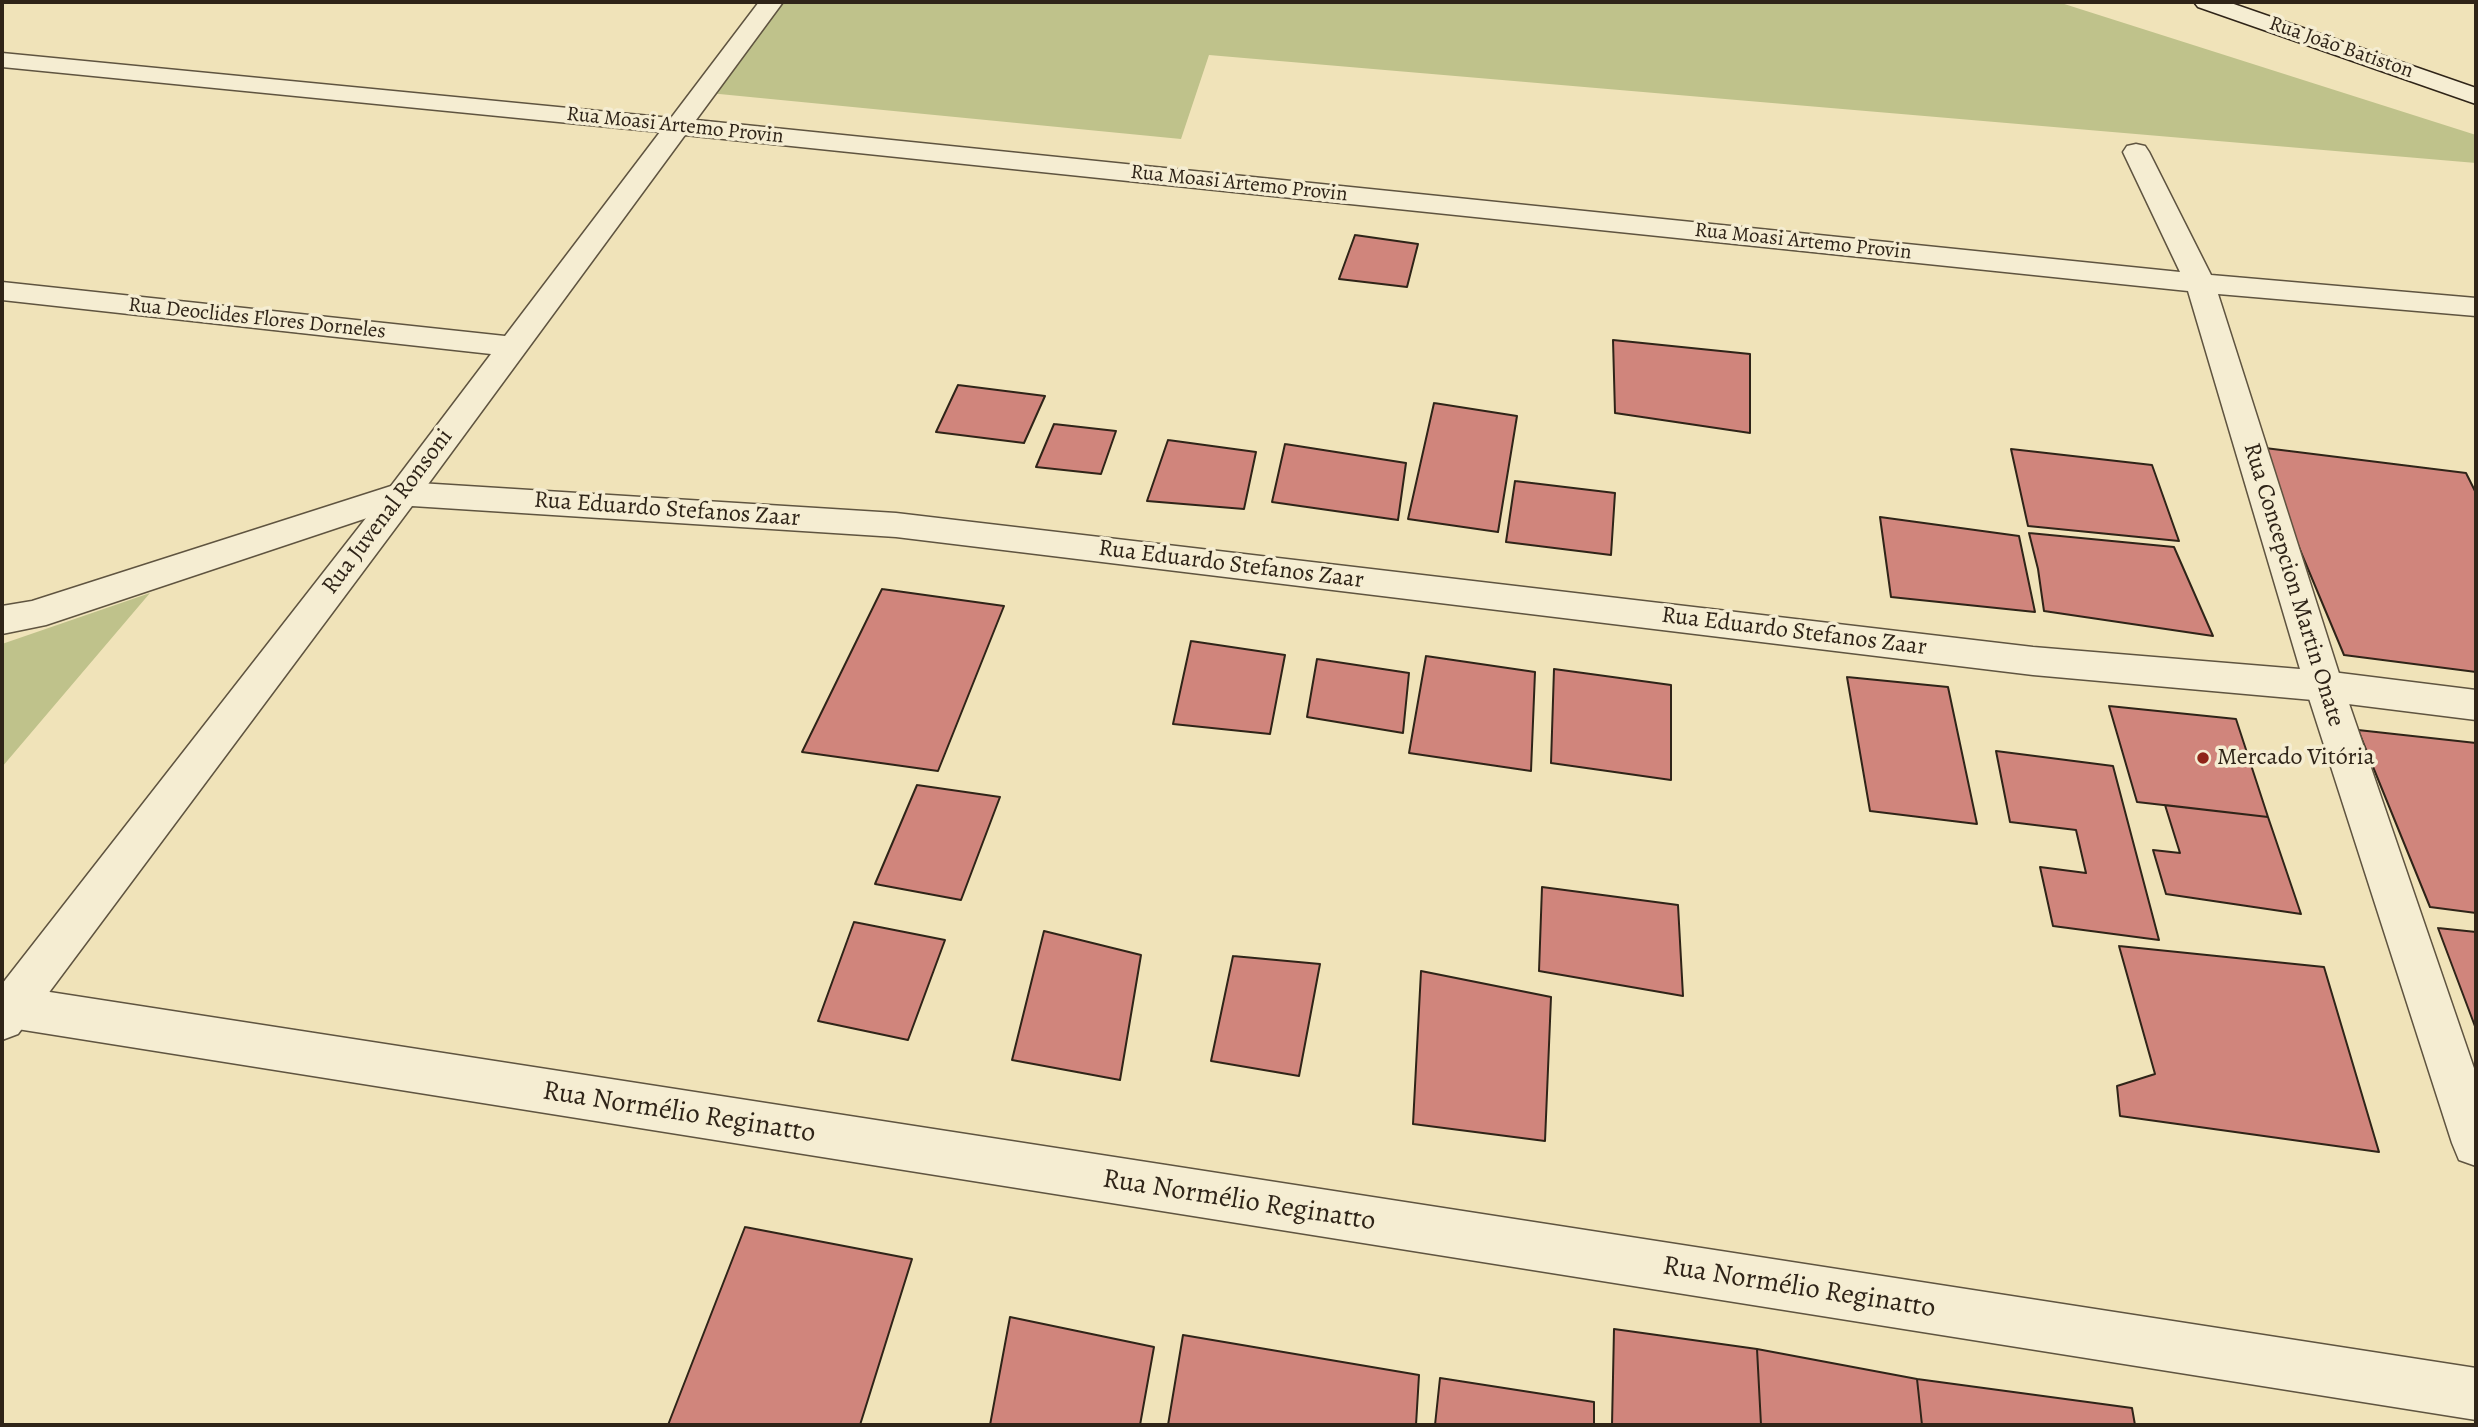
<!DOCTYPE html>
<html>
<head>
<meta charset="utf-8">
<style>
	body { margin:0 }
	#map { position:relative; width:2478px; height:1427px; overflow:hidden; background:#f0e3b9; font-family:Alegreya,serif }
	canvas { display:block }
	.frame { position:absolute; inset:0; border:4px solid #2f2418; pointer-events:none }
</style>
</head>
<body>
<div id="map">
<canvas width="2478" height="1427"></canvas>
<div class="frame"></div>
</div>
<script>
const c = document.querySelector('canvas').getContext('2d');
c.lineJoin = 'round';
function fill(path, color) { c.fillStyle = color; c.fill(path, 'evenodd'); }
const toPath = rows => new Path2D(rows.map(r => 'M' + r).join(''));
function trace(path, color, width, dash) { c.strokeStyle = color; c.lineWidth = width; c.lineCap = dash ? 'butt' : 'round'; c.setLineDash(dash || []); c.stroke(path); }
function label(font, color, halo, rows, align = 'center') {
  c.font = font + ' Alegreya,serif'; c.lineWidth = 7; c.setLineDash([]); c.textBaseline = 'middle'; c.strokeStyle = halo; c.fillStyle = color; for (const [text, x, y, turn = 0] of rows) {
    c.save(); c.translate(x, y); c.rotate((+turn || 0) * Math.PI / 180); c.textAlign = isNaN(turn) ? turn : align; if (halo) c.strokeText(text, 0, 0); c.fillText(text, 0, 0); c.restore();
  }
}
fill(toPath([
	[780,2,2058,2,2476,135,2476,163,1209,55,1181,139,709,93],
	[150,593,2,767,2,644]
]), '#bfc28b');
const building = toPath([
	[1355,235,1418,244,1407,287,1339,279,1355,235],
	[1613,340,1750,354,1750,433,1615,413,1613,340],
	[958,385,1045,396,1024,443,936,432,958,385],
	[1434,403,1517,416,1498,532,1408,519,1434,403],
	[1054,424,1116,431,1101,474,1036,467,1054,424],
	[1168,440,1256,452,1244,509,1147,501,1168,440],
	[1285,444,1406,463,1398,520,1272,502,1285,444],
	[2257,447,2466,473,2476,493,2476,672,2344,655,2257,447],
	[2011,449,2152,465,2179,541,2028,526,2011,449],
	[1515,481,1615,493,1611,555,1506,542,1515,481],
	[1880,517,2019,536,2035,612,1891,597,1880,517],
	[2029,533,2174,547,2213,636,2044,611,2038,569,2029,533],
	[882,589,1004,606,938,771,802,752,882,589],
	[1191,641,1285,655,1270,734,1173,724,1191,641],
	[1426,656,1535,672,1531,771,1409,753,1426,656],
	[1317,659,1409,673,1403,733,1307,717,1317,659],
	[1554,669,1671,685,1671,780,1551,763,1554,669],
	[1847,677,1948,687,1977,824,1870,811,1847,677],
	[2109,706,2236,719,2268,817,2137,802,2109,706],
	[2358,730,2476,743,2476,913,2430,907,2358,730],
	[1996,751,2113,766,2159,940,2053,926,2040,867,2086,873,2076,830,2010,822,1996,751],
	[917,785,1000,797,961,900,875,884,917,785],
	[2165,805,2268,817,2301,914,2166,894,2153,850,2180,853,2165,805],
	[1542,887,1678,905,1683,996,1539,971,1542,887],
	[854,922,945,940,908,1040,818,1021,854,922],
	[2438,928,2476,932,2476,1029,2438,928],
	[1044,931,1141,955,1120,1080,1012,1060,1044,931],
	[2119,946,2324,967,2379,1152,2120,1116,2117,1086,2155,1074,2119,946],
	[1233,956,1320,964,1299,1076,1211,1061,1233,956],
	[1421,971,1551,997,1545,1141,1413,1124,1421,971],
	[745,1227,912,1259,860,1425,668,1425,745,1227],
	[1010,1317,1154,1347,1140,1425,990,1425,1010,1317],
	[1614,1329,1757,1349,1761,1425,1612,1425,1614,1329],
	[1183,1335,1419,1375,1416,1425,1168,1425,1183,1335],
	[1757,1349,1917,1379,1922,1425,1761,1425,1757,1349],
	[1440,1378,1594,1402,1594,1425,1435,1425,1440,1378],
	[1917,1379,2132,1408,2135,1425,1922,1425,1917,1379]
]);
fill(building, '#d0857c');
trace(building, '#2f2418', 2);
const minor = toPath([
	[759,2,783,2,696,120,2180,272,2123,152,2127,146,2136,144,2145,146,2149,152,2211,275,2476,298,2476,316,2218,294,2343,686,2476,1074,2476,1166,2459,1160,2452,1143,2305,686,2188,291,685,135,415,502,46,625,2,634,2,606,32,601,391,486,491,354,2,300,2,282,505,336,660,132,2,67,2,53,671,118,759,2],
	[11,986,2476,1368,2476,1420,11,1028,2,1031,2,989,11,986]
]);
const tertiary = toPath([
	[403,482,896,513,2033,647,2324,671,2476,690,2476,720,2324,701,2033,675,896,537,412,506,18,1034,2,1040,2,984,391,486,403,482]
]);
const secondary = toPath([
	[2194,2,2228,2,2476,88,2476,104,2198,7,2194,2]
]);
trace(minor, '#5f5440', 3);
trace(tertiary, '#5f5440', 3);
trace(secondary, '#2f2418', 3);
fill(minor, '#f5edd2');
fill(tertiary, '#f5edd2');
fill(secondary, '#f5edd2');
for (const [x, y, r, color] of [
	[2203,758,7,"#8f2418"]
]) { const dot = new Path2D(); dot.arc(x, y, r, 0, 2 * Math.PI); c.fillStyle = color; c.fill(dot); trace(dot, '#f5edd2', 2.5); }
label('21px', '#2f2418', '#f5edd2', [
	["Rua João Batiston",2341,48,19],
	["Rua Moasi Artemo Provin",675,126,6],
	["Rua Moasi Artemo Provin",1239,184,6],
	["Rua Moasi Artemo Provin",1803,242,6],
	["Rua Deoclides Flores Dorneles",257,319,6]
]);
label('24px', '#2f2418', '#f5edd2', [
	["Rua Eduardo Stefanos Zaar",667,510,4],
	["Rua Juvenal Ronsoni",388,512,-53],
	["Rua Eduardo Stefanos Zaar",1231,565,7],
	["Rua Concepcion Martin Onate",2293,585,73],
	["Rua Eduardo Stefanos Zaar",1794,632,7]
]);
label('24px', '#2f2418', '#f5edd2', [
	["Mercado Vitória",2217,758]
], 'left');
label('28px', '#2f2418', '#f5edd2', [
	["Rua Normélio Reginatto",679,1113,9],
	["Rua Normélio Reginatto",1239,1201,9],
	["Rua Normélio Reginatto",1799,1288,9]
]);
</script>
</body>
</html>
